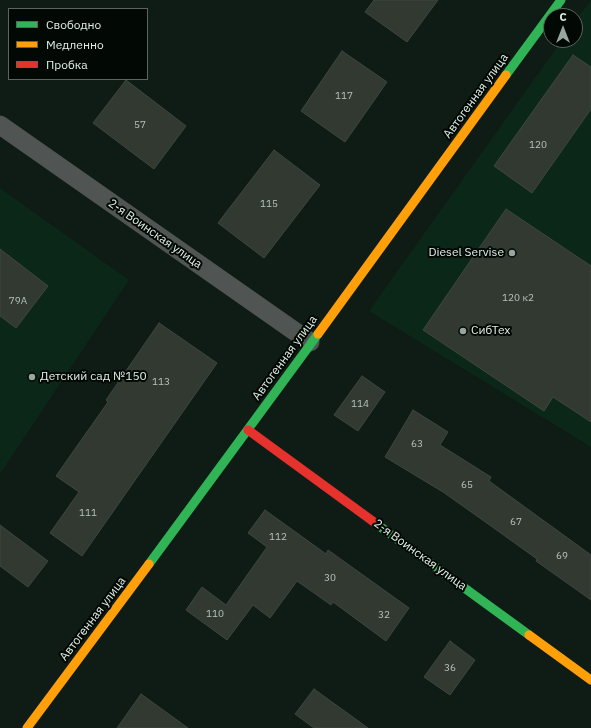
<!DOCTYPE html>
<html>
<head>
<meta charset="utf-8">
<style>
	body { margin:0 }
	#map { position:relative; width:591px; height:728px; overflow:hidden; background:#0f1c15; font-family:"IBM Plex Sans",sans-serif }
	canvas { display:block }
	.legend { position:absolute; left:8px; top:8px; width:140px; height:72px; box-sizing:border-box; background:#020804; border:1px solid #5c655f; margin:0; padding:5px 7px; list-style:none; font-size:12px; color:#e2f0e7 }
	.legend li { display:flex; align-items:center; gap:8px; height:20px }
	.legend b { width:20px; border:1px solid #5c655f }
	.north { position:absolute; left:543px; top:8px; width:40px; height:40px; box-sizing:border-box; background:#020804; border:1px solid #5c655f; border-radius:50%; rotate:0deg; font-size:11px; font-weight:700; line-height:16px; text-align:center; color:#e2f0e7 }
	.north::after { content:''; display:block; margin:auto; width:14px; height:18px; background:#98a69e; clip-path:polygon(50% 0,100% 100%,50% 72%,0 100%) }
</style>
</head>
<body>
<div id="map">
<canvas width="591" height="728"></canvas>
<ul class="legend">
<li><b style="height:5px;background:#30b455"></b>Свободно</li>
<li><b style="height:5px;background:#ff9f0a"></b>Медленно</li>
<li><b style="height:5px;background:#e5322d"></b>Пробка</li>
</ul>
<div class="north">С</div>
</div>
<script>
const c = document.querySelector('canvas').getContext('2d');
c.lineJoin = 'round';
function fill(path, color) { c.fillStyle = color; c.fill(path, 'evenodd'); }
const toPath = rows => new Path2D(rows.map(r => 'M' + r).join(''));
function trace(path, color, width, dash) { c.strokeStyle = color; c.lineWidth = width; c.lineCap = dash ? 'butt' : 'round'; c.setLineDash(dash || []); c.stroke(path); }
function label(font, color, halo, rows, align = 'center') {
  c.font = font + ' "IBM Plex Sans",sans-serif'; c.lineWidth = 4; c.setLineDash([]); c.textBaseline = 'middle'; c.strokeStyle = halo; c.fillStyle = color; for (const [text, x, y, turn = 0] of rows) {
    c.save(); c.translate(x, y); c.rotate((+turn || 0) * Math.PI / 180); c.textAlign = isNaN(turn) ? turn : align; if (halo) c.strokeText(text, 0, 0); c.fillText(text, 0, 0); c.restore();
  }
}
fill(toPath([
	[591,0,591,447,369,311,562,40,575,40,575,21],
	[0,188,129,280,0,474]
]), '#0a2718');
const building = toPath([
	[374,0,438,0,407,42,365,12,374,0],
	[342,51,387,82,345,142,301,111,342,51],
	[573,55,591,67,591,109,532,193,494,166,573,55],
	[126,80,186,126,154,169,93,123,126,80],
	[274,150,320,185,264,258,218,223,274,150],
	[506,209,591,266,591,422,553,397,544,411,423,330,506,209],
	[0,249,48,286,16,328,0,316,0,249],
	[159,323,217,363,82,556,50,533,79,492,56,476,108,402,106,400,159,323],
	[362,376,385,392,358,431,334,415,362,376],
	[413,410,448,432,440,445,491,477,489,481,591,555,591,600,536,561,537,559,491,526,443,492,385,457,413,410],
	[265,510,326,554,328,550,409,608,386,641,333,602,331,605,297,581,270,618,253,605,227,640,186,610,202,587,226,605,267,547,248,533,265,510],
	[0,525,48,561,28,587,0,566,0,525],
	[450,641,475,660,450,695,424,677,450,641],
	[314,689,368,728,314,728,295,714,314,689],
	[141,694,188,728,117,728,141,694]
]);
fill(building, '#313931');
trace(building, '#3e4740', 1);
trace(toPath([
	[0,125,310,342]
]), '#505554', 19);
trace(toPath([
	[506,75,561,0],
	[378,525,529,635],
	[149,564,318,334]
]), '#30b455', 9);
trace(toPath([
	[318,334,506,75],
	[529,635,591,680],
	[27,728,149,564]
]), '#ff9f0a', 9);
trace(toPath([
	[248,430,378,525]
]), '#e5322d', 9);
for (const [x, y, r, color] of [
	[512,253,4,"#98a69e"],
	[463,331,4,"#98a69e"],
	[32,377,4,"#98a69e"]
]) { const dot = new Path2D(); dot.arc(x, y, r, 0, 2 * Math.PI); c.fillStyle = color; c.fill(dot); trace(dot, '#020804', 1.5); }
label('10px', '#b6c2ba', null, [
	["117",344,96],
	["57",140,125],
	["120",538,145],
	["115",269,204],
	["120 к2",518,298],
	["79А",18,301],
	["113",161,382],
	["114",360,404],
	["63",417,444],
	["65",467,485],
	["111",88,513],
	["67",516,522],
	["112",278,537],
	["69",562,556],
	["30",330,578],
	["110",215,614],
	["32",384,615],
	["36",450,668]
]);
label('12px', '#e2f0e7', '#020804', [
	["Автогенная улица",476,96,-54],
	["2-я Воинская улица",155,234,35],
	["Автогенная улица",285,358,-54],
	["2-я Воинская улица",420,555,36],
	["Автогенная улица",93,619,-53]
]);
label('12px', '#e2f0e7', '#020804', [
	["Diesel Servise",504,253,"right"],
	["СибТех",471,331],
	["Детский сад №150",40,377]
], 'left');
</script>
</body>
</html>
